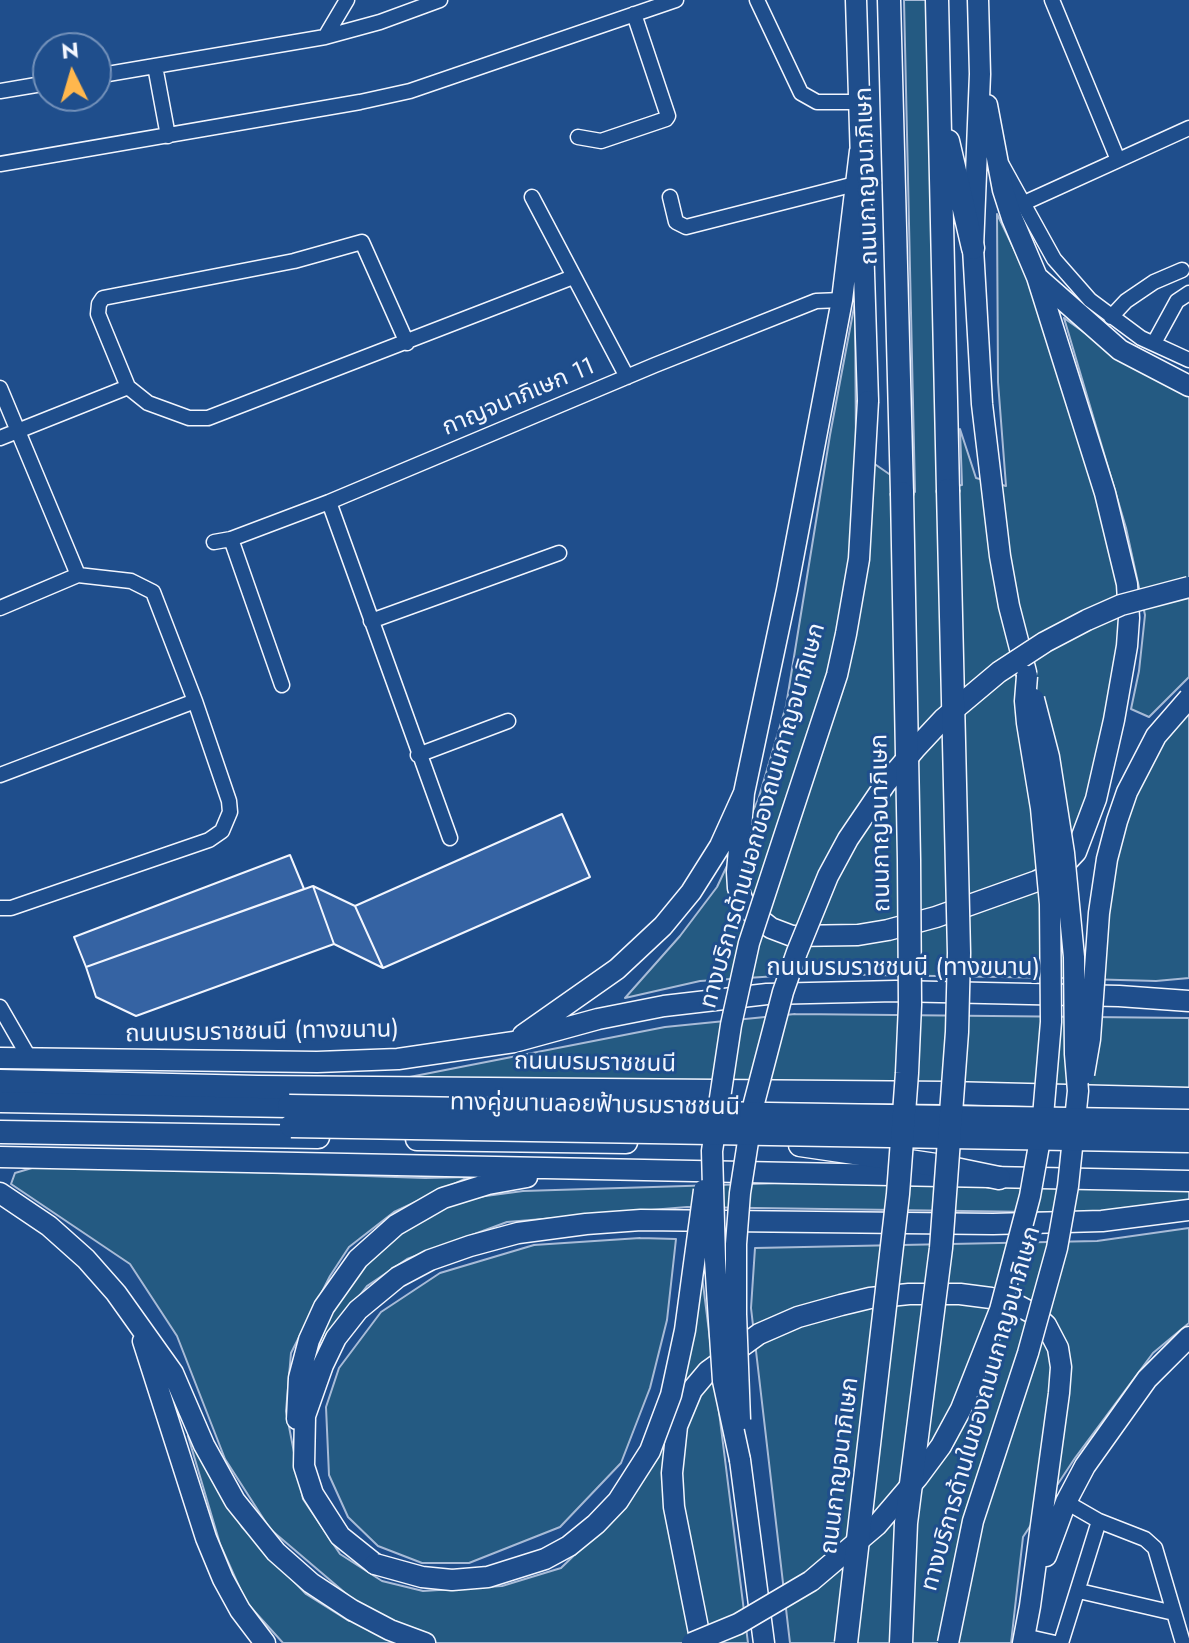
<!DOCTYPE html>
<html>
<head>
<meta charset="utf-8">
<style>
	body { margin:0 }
	#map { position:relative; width:1189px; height:1643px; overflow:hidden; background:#1f4e8c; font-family:Jost,sans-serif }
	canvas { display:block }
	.north { position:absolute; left:32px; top:32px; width:80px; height:80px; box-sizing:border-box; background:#1f4e8c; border:2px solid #7391ba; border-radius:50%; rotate:355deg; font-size:22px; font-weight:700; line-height:32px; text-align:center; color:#f2f6ff }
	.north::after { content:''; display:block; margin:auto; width:28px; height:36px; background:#ffb74d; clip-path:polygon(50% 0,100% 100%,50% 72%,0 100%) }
</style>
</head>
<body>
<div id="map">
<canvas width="1189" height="1643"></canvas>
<div class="north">N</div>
</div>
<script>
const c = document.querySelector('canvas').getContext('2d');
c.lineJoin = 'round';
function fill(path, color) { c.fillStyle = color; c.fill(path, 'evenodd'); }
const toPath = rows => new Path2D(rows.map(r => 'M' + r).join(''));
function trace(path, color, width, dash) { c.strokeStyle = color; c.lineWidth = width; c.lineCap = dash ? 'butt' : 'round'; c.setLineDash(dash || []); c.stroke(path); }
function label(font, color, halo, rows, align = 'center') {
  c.font = font + ' Jost,"Noto Sans Thai",sans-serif'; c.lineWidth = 6; c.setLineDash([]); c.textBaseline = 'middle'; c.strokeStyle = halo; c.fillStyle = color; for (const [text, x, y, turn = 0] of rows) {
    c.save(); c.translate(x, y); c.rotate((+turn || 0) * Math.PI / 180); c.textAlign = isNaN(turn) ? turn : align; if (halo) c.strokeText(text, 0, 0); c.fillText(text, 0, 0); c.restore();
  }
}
const green = toPath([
	[904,0,927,0,938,489,962,485,960,429,976,478,1006,486,998,382,997,214,1030,282,1100,503,1125,621,1115,677,1080,826,1064,978,809,974,700,981,625,998,680,936,717,887,758,800,786,706,830,435,855,302,856,451,915,492,904,0],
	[1064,318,1099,343,1189,388,1189,677,1149,717,1131,709,1139,671,1145,615,1126,528,1064,318],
	[1189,708,1189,978,1156,981,1084,979,1127,805,1142,770,1189,708],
	[795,1014,1189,1018,1189,1096,384,1082,665,1027,795,1014],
	[42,1165,425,1178,469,1177,394,1212,349,1247,330,1276,291,1353,286,1411,303,1499,340,1554,382,1581,423,1591,502,1586,561,1568,623,1508,659,1456,702,1276,748,1643,283,1643,246,1602,220,1544,188,1436,242,1527,306,1594,349,1621,357,1603,270,1529,225,1459,177,1336,130,1264,11,1184,15,1173,42,1165],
	[783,1183,1189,1189,1189,1200,1102,1213,687,1207,507,1222,407,1259,367,1286,317,1350,335,1302,362,1263,402,1228,463,1199,523,1191,783,1183],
	[1189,1228,1189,1323,1153,1353,1075,1458,1023,1537,1011,1643,790,1643,751,1308,755,1248,1097,1241,1189,1228],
	[640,1238,676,1239,667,1320,650,1388,621,1463,560,1527,469,1563,422,1563,378,1546,348,1517,329,1475,326,1407,339,1368,381,1312,440,1273,534,1245,640,1238]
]);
fill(green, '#245a82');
trace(green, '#a8bbd7', 2);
const building = toPath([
	[562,814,590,877,383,968,355,906,562,814],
	[290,855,304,889,86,967,74,937,290,855],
	[313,886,334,944,136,1016,96,997,86,967,313,886],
	[313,886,355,906,383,968,334,944,313,886]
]);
fill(building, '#3563a3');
trace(building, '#f2f6ff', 2);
const minor = toPath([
	[757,0,801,93,817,102,858,102],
	[1052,0,1118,160],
	[325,37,347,0],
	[155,66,168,136],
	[96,76,325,37,380,22,440,0],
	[0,91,48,83],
	[578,137,601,141,666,119,668,116,634,14],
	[0,164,360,102,410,91,676,0],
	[1002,165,1054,259,1090,300,1141,338,1189,360],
	[532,197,627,377],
	[670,197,676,222,686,227,855,184],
	[1024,203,1189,128],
	[1111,317,1126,301,1154,282,1182,270],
	[1154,343,1177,301,1189,293],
	[128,387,98,314,99,304,103,298,294,261,362,242,407,343],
	[0,388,78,575],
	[0,438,128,387,148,403,189,418,208,418,573,277],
	[329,502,450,838],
	[231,539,282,685],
	[214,542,231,539,329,502,655,365,816,301,842,300],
	[0,608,78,575,131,581,153,592,195,701,229,801,230,812,222,831,209,840,11,908,0,908],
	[371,621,559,553],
	[418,755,508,721],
	[0,775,195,701],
	[0,1007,30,1059],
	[1066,1502,1099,1521,1145,1539,1155,1548,1183,1643],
	[1079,1591,1174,1613],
	[1024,1636,1055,1643],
	[1061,1643,1099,1521]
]);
const secondary = toPath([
	[856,0,861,161],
	[978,0,980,74,973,248,982,404,1000,556,1009,606,1026,672],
	[987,105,1003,190,1012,218,1037,277,1120,350,1189,386],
	[862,209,868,401],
	[744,793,737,872,738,888,743,901,752,913,771,928,792,936,858,935,888,930,936,917,1037,881,1060,869,1076,852,1096,799,1114,720,1127,646,1129,618,1127,584,1105,493,1037,277],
	[523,1035,617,969,663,926,691,892,720,846,744,793,787,590,842,300,860,151],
	[0,1058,317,1062,398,1059,514,1042,598,1019,664,1006,767,994,895,991,1119,996,1189,1001],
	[0,1157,1189,1181],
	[0,1193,49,1226,86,1259,116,1293,173,1373,204,1445,235,1501,276,1552,311,1583,352,1610,390,1630,425,1643],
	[143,1341,206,1538,223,1579,240,1610,265,1643],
	[297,1419,299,1378,309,1340,324,1307,358,1259,396,1225,443,1198,488,1184,527,1177],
	[740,1460,764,1643],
	[1046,1556,1066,1502,1085,1466,1147,1379,1189,1337],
	[375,1564,340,1536,313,1494,304,1466,305,1416,323,1365,336,1338,358,1310,398,1277,430,1260,470,1246,518,1233,586,1224,641,1220,993,1224,1102,1221,1189,1210],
	[701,1643,674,1507,672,1473,677,1426,692,1390,708,1371,759,1334,798,1317,841,1305,870,1298,909,1294,960,1294,991,1298,1017,1305,1034,1314,1046,1325,1058,1348,1061,1367,1059,1393,1030,1606,1023,1643]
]);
const primary = toPath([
	[947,1093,1189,1099],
	[0,1101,289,1106]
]);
const trunk = toPath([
	[889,0,902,493],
	[937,0,948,490],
	[948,141,973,248],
	[0,1081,258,1087,947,1093],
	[0,1132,318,1137],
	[417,1139,626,1142],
	[800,1145,936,1165,999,1178]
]);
trace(minor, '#f2f6ff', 17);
trace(secondary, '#f2f6ff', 23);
trace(primary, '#f2f6ff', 25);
trace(trunk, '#f2f6ff', 25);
trace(minor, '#1f4e8c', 14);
trace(secondary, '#1f4e8c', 20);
trace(primary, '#1f4e8c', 22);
trace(trunk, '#1f4e8c', 22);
const secondaryBridge = toPath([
	[1084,1074,1090,1039,1099,913,1107,859,1117,821,1127,792,1156,736,1189,698],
	[740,1420,736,1314,736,1244,740,1193,754,1103,783,992,797,952,828,876,848,839,886,783,915,749,943,719,999,672,1045,642,1087,620,1121,605,1189,587],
	[740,1460,723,1381,715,1260,712,1151,731,1025,749,943,837,675,846,634,859,559,868,401],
	[375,1564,422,1577,452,1580,488,1577,545,1559,569,1546,596,1524,618,1501,650,1451,671,1395,685,1330,704,1190],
	[692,1643,738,1624,811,1581,877,1525,918,1477,941,1446,961,1409,1000,1310,1030,1196,1042,1128,1051,1022,1050,904,1041,808,1027,723,1025,701,1027,676],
	[948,1643,973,1521,1028,1353,1057,1248,1068,1186,1078,1091,1075,1054,1074,957,1064,853,1049,757,1034,699]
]);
const primaryBridge = toPath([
	[289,1106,1189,1121],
	[291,1126,1189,1141]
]);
const trunkBridge = toPath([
	[846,1643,898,1194,907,1073,910,1005,909,860,902,493],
	[901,1643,906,1523,941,1248,957,1032,959,953,948,490]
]);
trace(secondaryBridge, '#f2f6ff', 23, []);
trace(primaryBridge, '#f2f6ff', 25, []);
trace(trunkBridge, '#f2f6ff', 25, []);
trace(secondaryBridge, '#1f4e8c', 20);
trace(primaryBridge, '#1f4e8c', 22);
trace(trunkBridge, '#1f4e8c', 22);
label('24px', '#f2f6ff', '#1f4e8c', [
	["ถนนกาญจนาภิเษก",868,176,-92],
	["กาญจนาภิเษก 11",519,398,-23],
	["ทางบริการด้านนอกของถนนกาญจนาภิเษก",764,816,-74],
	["ถนนกาญจนาภิเษก",882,823,-91],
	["ถนนบรมราชชนนี (ทางขนาน)",903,969],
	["ถนนบรมราชชนนี (ทางขนาน)",262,1033,-1],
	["ถนนบรมราชชนนี",595,1064,1],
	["ทางคู่ขนานลอยฟ้าบรมราชชนนี",595,1106,1],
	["ทางบริการด้านในของถนนกาญจนาภิเษก",982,1409,-74],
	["ถนนกาญจนาภิเษก",841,1466,-83]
]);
</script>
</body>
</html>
